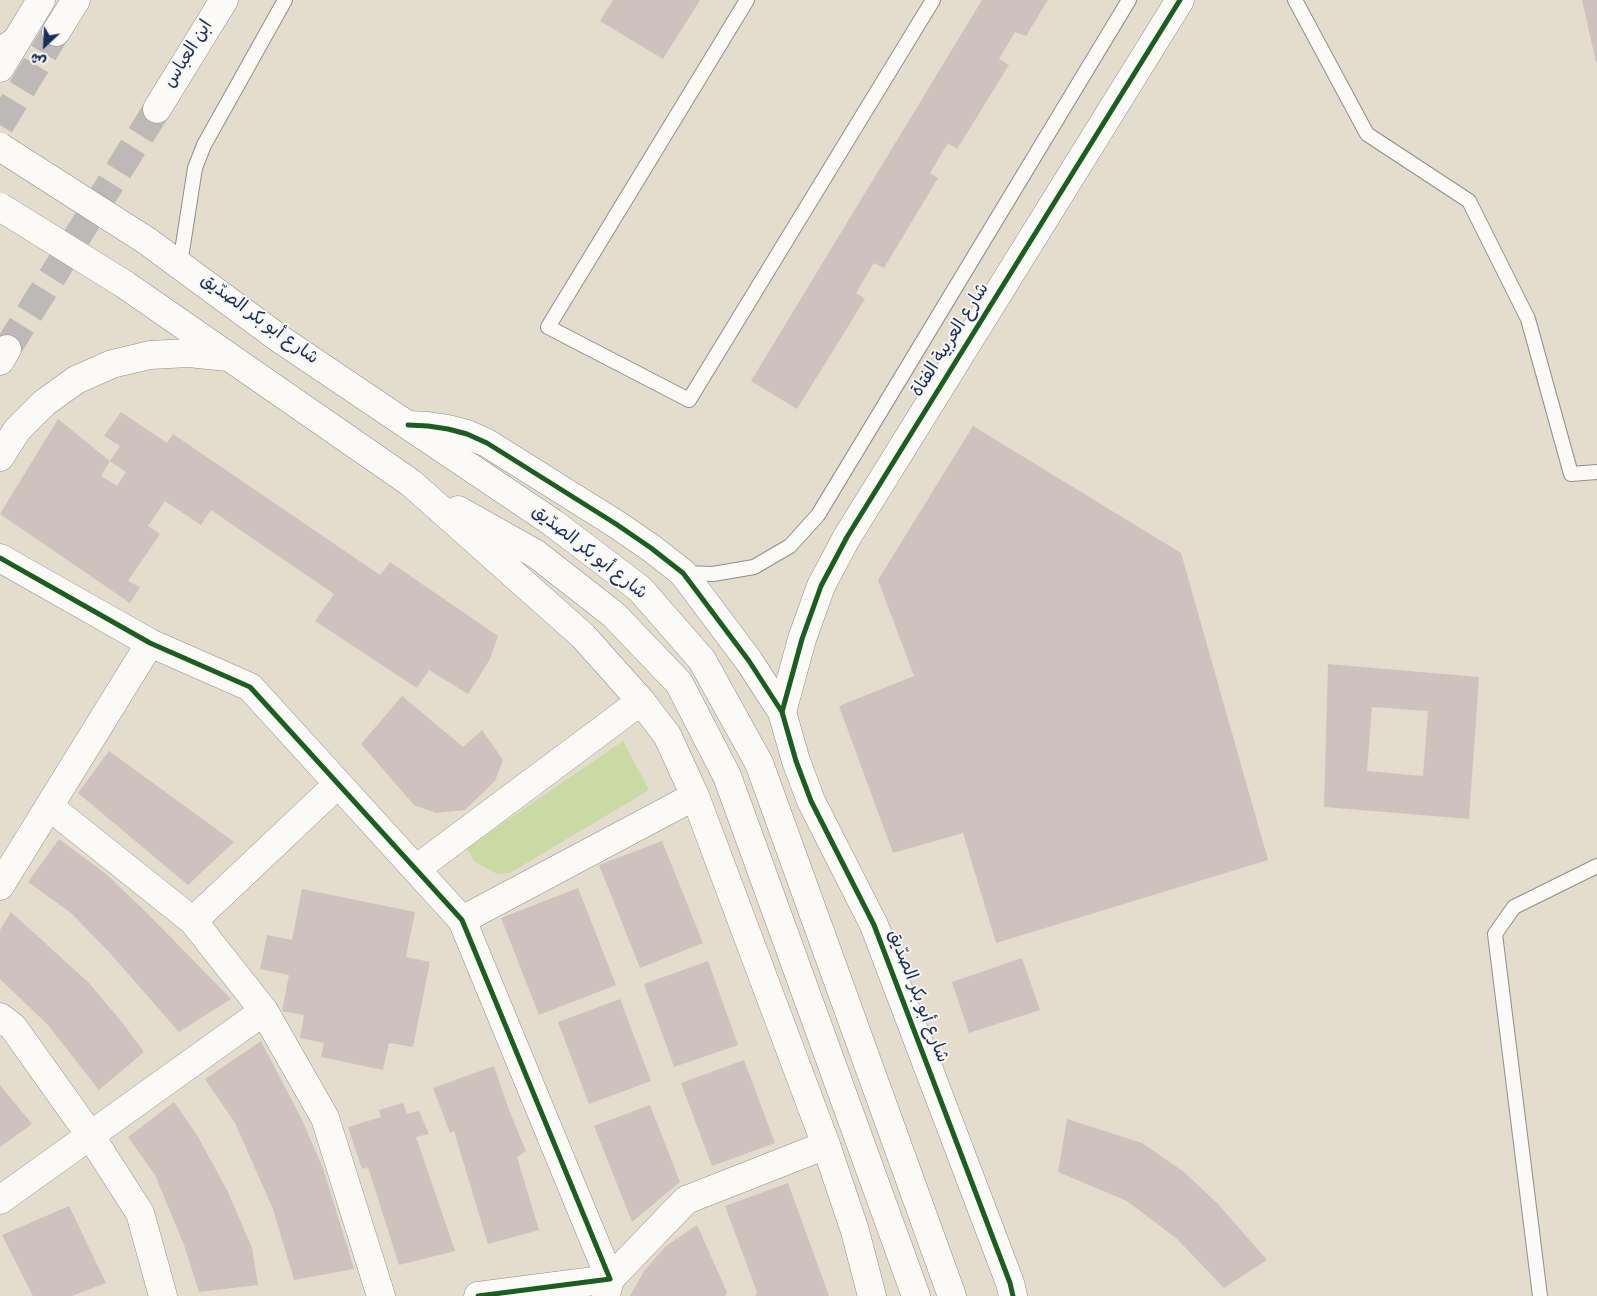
<!DOCTYPE html>
<html>
<head>
<meta charset="utf-8">
<style>
	body { margin:0 }
	#map { position:relative; width:1597px; height:1296px; overflow:hidden; background:#e4dccc; font-family:Dekko,"Playpen Sans Arabic",sans-serif }
	canvas { display:block }
	.north { position:absolute; left:20px; top:20px; width:50px; height:50px; -webkit-text-stroke:4px #f6f6f2; paint-order:stroke; rotate:205deg; font-size:14px; font-weight:700; line-height:20px; text-align:center; color:#1b2f5e }
	.north::after { content:''; display:block; margin:auto; width:18px; height:22px; background:#1b2f5e; clip-path:polygon(50% 0,100% 100%,50% 72%,0 100%) }
</style>
</head>
<body>
<div id="map">
<canvas width="1597" height="1296"></canvas>
<div class="north">ش</div>
</div>
<script>
const c = document.querySelector('canvas').getContext('2d');
c.lineJoin = 'round';
function fill(path, color) { c.fillStyle = color; c.fill(path, 'evenodd'); }
const toPath = rows => new Path2D(rows.map(r => 'M' + r).join(''));
function trace(path, color, width, dash) { c.strokeStyle = color; c.lineWidth = width; c.lineCap = dash ? 'butt' : 'round'; c.setLineDash(dash || []); c.stroke(path); }
function label(font, color, halo, rows, align = 'center') {
  c.font = font + ' Dekko,"Playpen Sans Arabic",sans-serif'; c.lineWidth = 4; c.setLineDash([]); c.textBaseline = 'middle'; c.strokeStyle = halo; c.fillStyle = color; for (const [text, x, y, turn = 0] of rows) {
    c.save(); c.translate(x, y); c.rotate((+turn || 0) * Math.PI / 180); c.textAlign = isNaN(turn) ? turn : align; if (halo) c.strokeText(text, 0, 0); c.fillText(text, 0, 0); c.restore();
  }
}
fill(toPath([
	[623,741,649,790,510,873,497,874,474,861,467,848]
]), '#c9daa4');
fill(toPath([
	[613,0,700,0,663,59,600,21],
	[982,0,1048,0,1026,36,1015,32,999,59,1009,65,957,149,948,143,930,173,938,178,884,268,874,263,856,293,865,299,797,409,751,381],
	[1582,0,1597,0,1597,62,1596,62],
	[121,412,167,443,173,434,380,575,390,562,498,636,490,659,468,694,429,670,417,688,315,621,334,594,211,510,201,525,165,501,148,526,160,534,128,581,140,587,130,603,0,514,58,419,110,461,101,476,117,486,126,472,110,461,120,446,104,436],
	[973,426,1181,553,1268,860,996,943,963,833,893,853,839,706,914,676,878,580],
	[1328,664,1479,677,1469,819,1324,807],
	[1372,707,1428,711,1423,776,1367,771],
	[402,696,463,747,482,730,503,760,495,781,465,810,436,813,414,805,361,744],
	[109,751,234,842,188,885,78,793],
	[59,839,106,874,147,913,231,999,179,1032,109,952,71,913,28,882],
	[662,841,703,943,640,968,599,865],
	[578,888,616,985,539,1015,501,918],
	[302,889,415,912,406,957,430,962,413,1047,389,1043,383,1070,321,1057,324,1043,300,1038,304,1015,282,1011,289,975,260,969,267,935,292,940],
	[11,912,89,983,121,1021,144,1052,99,1090,47,1024,0,979,0,930],
	[1022,958,1040,1010,969,1033,952,982],
	[708,961,738,1045,674,1067,644,984],
	[620,999,651,1081,589,1104,558,1022],
	[261,1041,302,1120,323,1168,354,1269,294,1280,273,1209,235,1123,205,1079],
	[744,1060,775,1143,712,1166,681,1083],
	[494,1066,509,1110,526,1151,517,1157,539,1230,488,1244,454,1131,450,1133,433,1088],
	[0,1085,32,1124,0,1147],
	[174,1102,197,1135,228,1192,252,1248,258,1285,199,1292,184,1245,155,1175,128,1137],
	[403,1103,407,1114,419,1111,429,1134,416,1137,455,1251,399,1265,368,1167,362,1169,348,1127,381,1117,379,1110],
	[650,1105,680,1182,632,1222,594,1126],
	[1067,1119,1142,1143,1184,1172,1218,1204,1267,1260,1224,1288,1177,1239,1127,1201,1058,1172],
	[788,1183,829,1296,755,1296,757,1292,725,1206],
	[69,1206,106,1283,72,1296,33,1296,2,1235],
	[697,1225,727,1292,725,1296,630,1296,644,1271,666,1246]
]), '#cfc2be');
trace(toPath([
	[0,125,56,32],
	[7,349,157,109]
]), '#bcb9b6', 28, [28, 14]);
const service = toPath([
	[747,0,548,327,689,400,933,0],
	[1295,0,1367,134,1469,201,1528,319,1571,474,1597,472],
	[180,264,195,168,204,145,285,0],
	[683,573,713,574,754,567,790,546,818,515,1129,0],
	[1540,1296,1495,934,1514,907,1597,866]
]);
const minor = toPath([
	[0,558,150,643,250,687,462,920,610,1279,478,1296],
	[50,807,193,921,264,1011,325,1118,381,1296],
	[416,869,641,701],
	[0,886,150,643],
	[462,920,695,796],
	[193,921,338,784],
	[0,1017,13,1027,90,1135,140,1213,163,1296],
	[0,1200,264,1011],
	[606,1295,610,1279,686,1200,826,1145]
]);
const tertiary = toPath([
	[0,68,41,0],
	[408,425,428,426,448,429,467,434,487,443,616,524,651,548,683,573,749,661,782,712,796,761,811,801,874,925,1010,1283,1013,1296],
	[0,457,17,430,44,403,76,380,112,364,150,355,189,353,228,357],
	[782,712,802,639,821,586,847,537,1180,0]
]);
const primary = toPath([
	[0,51,15,42],
	[147,241,280,339,553,523,640,589,702,660,759,763,952,1296],
	[124,284,411,483,583,636,641,701,667,735,695,796,826,1145,855,1231,872,1296],
	[458,510,536,554,614,615,679,683,727,776,916,1296]
]);
const trunk = toPath([
	[56,32,76,0],
	[157,109,224,0],
	[0,361,7,349]
]);
trace(service, '#908f8f', 16);
trace(minor, '#908f8f', 29);
trace(tertiary, '#908f8f', 29);
trace(primary, '#908f8f', 29);
trace(trunk, '#908f8f', 29);
trace(service, '#fbfaf7', 14);
trace(minor, '#fbfaf7', 28);
trace(tertiary, '#fbfaf7', 28);
trace(primary, '#fbfaf7', 28);
trace(trunk, '#fbfaf7', 28);
const primaryBridge = toPath([
	[0,147,147,241],
	[0,207,124,284]
]);
trace(primaryBridge, '#908f8f', 29, []);
trace(primaryBridge, '#fbfaf7', 28);
trace(toPath([
	[408,425,428,426,448,429,467,434,487,443,616,524,651,548,683,573,749,661,782,712,796,761,811,801,874,925,1010,1283,1013,1296],
	[0,558,150,643,250,687,462,920,610,1279,478,1296],
	[782,712,802,639,821,586,847,537,1180,0]
]), '#1b5e20', 5);
label('18px', '#1b2f5e', '#f6f6f2', [
	["ابن العباس",190,55,-58],
	["شارع أبو بكر الصدّيق",258,321,36],
	["شارع العربية الفتاة",952,341,-58],
	["شارع أبو بكر الصدّيق",588,554,38],
	["شارع أبو بكر الصدّيق",916,997,69]
]);
</script>
</body>
</html>
